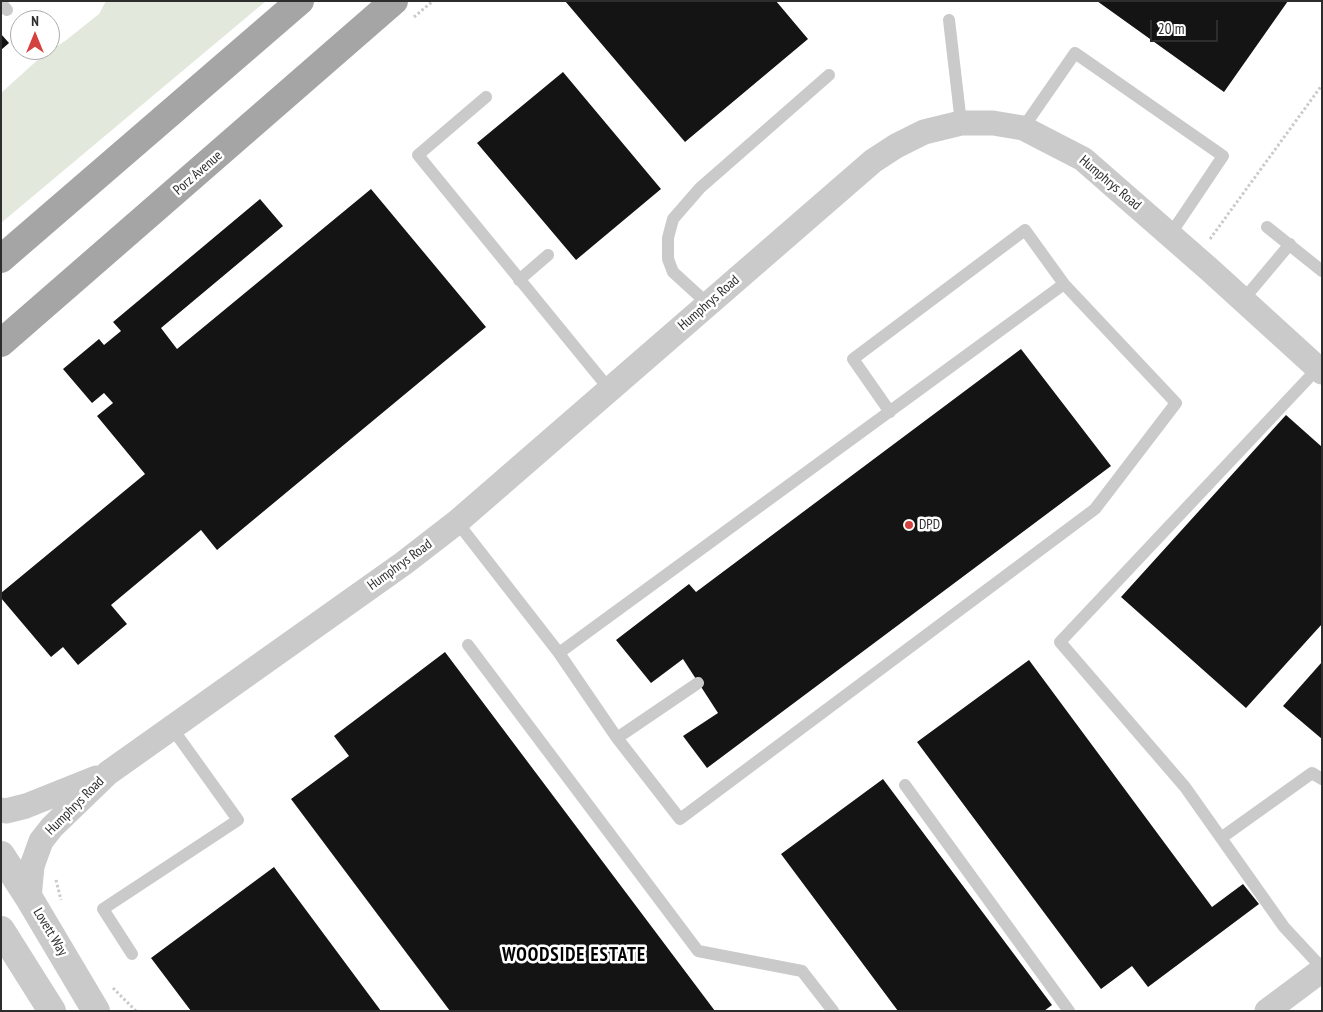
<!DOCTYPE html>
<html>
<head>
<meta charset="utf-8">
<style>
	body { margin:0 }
	#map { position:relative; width:1323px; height:1012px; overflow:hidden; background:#fff; font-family:"PT Sans Narrow",sans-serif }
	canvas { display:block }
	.frame { position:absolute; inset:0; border:2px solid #2d2d2d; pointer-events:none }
	.north { position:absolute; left:10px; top:10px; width:50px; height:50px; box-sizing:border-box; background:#fff; border:1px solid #ababab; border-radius:50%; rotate:0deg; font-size:14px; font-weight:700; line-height:20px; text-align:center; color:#2d2d2d }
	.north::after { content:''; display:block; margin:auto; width:18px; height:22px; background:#d4423f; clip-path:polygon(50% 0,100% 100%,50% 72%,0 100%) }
	.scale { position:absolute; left:1150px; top:20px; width:68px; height:22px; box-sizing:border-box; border:2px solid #2d2d2d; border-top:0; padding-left:6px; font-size:15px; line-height:18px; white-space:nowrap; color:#2d2d2d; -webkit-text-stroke:4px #fff; paint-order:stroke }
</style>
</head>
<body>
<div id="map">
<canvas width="1323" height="1012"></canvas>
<div class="frame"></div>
<div class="north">N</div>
<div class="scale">20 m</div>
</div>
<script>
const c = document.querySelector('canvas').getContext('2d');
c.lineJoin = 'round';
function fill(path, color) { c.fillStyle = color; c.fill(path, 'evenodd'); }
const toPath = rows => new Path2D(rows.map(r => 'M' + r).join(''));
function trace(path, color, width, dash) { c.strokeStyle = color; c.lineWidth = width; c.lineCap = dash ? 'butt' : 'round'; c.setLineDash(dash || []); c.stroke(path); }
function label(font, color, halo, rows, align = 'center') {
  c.font = font + ' "PT Sans Narrow",sans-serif'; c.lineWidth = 5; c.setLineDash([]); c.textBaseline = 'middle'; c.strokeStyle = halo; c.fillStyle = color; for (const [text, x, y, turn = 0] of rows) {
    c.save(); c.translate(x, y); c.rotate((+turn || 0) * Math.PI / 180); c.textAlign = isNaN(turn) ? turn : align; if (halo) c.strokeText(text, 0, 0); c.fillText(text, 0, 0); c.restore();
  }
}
fill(toPath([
	[106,1,266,1,1,223,1,93,43,55,65,41,99,14]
]), '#e2e9dc');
fill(toPath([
	[565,1,776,1,808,39,685,142],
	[1097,1,1288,1,1224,92],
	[1,34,9,43,1,50],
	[563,72,661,189,576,260,477,143],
	[371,189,486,327,217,550,201,530,111,605,127,624,78,665,63,647,51,657,1,598,1,593,145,474,97,416,113,403,104,393,92,403,63,369,99,339,104,345,121,331,113,322,260,199,283,226,161,328,177,349],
	[1021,349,1111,466,707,768,683,736,718,713,683,659,651,683,616,640,689,584,696,592],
	[1286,415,1322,447,1322,624,1246,708,1121,597],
	[445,652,715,1011,450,1011,291,799,349,756,334,736],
	[1029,660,1212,907,1243,884,1259,904,1148,987,1132,966,1101,989,917,742],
	[1322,662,1322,739,1283,706],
	[883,779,1052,1005,1044,1011,898,1011,781,854],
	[274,867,381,1011,191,1011,151,958]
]), '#141414');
trace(toPath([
	[414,17,433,1],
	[1210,239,1322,85],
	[56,880,61,900],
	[113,988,136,1011]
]), '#cacaca', 3, [2.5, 2.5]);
trace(toPath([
	[1,3,7,10],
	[949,20,961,123],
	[486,97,418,155,610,390],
	[1023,128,1075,53,1223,156,1170,235],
	[1267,227,1322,271],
	[519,280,548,255],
	[1243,300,1290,244],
	[708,304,673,272,668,259,668,238,673,219,700,188,829,75],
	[1318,368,1060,642,1185,787,1284,927,1322,968],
	[890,412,853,359,1025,230,1064,284],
	[457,522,559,653,617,738,680,819,1095,509,1176,403,1064,284,559,653],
	[468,645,698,951,802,971,833,1011],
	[617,738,698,683],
	[905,785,1069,1011],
	[1221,838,1312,773,1322,779],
	[132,954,103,909,238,820,172,728]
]), '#cacaca', 12);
trace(toPath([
	[1,810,6,811,26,806,96,778],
	[29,898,32,866,41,841,52,827,108,773,404,563,457,522,873,161,896,146,924,132,961,123,993,123,1023,128,1083,159,1210,270,1322,372],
	[1267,1011,1322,970]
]), '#cacaca', 25);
trace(toPath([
	[1,855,29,898,96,1011],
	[1,930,52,1011]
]), '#cacaca', 28);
trace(toPath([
	[1,259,300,1],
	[1,343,394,1]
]), '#a5a5a5', 28);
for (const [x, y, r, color] of [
	[909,525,5,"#d4423f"]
]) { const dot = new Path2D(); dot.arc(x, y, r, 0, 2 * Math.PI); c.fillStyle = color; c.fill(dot); trace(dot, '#fff', 2); }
label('14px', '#2d2d2d', '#fff', [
	["Porz Avenue",198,173,-41],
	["Humphrys Road",1110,183,40],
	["Humphrys Road",709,303,-41],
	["Humphrys Road",400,565,-36],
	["Humphrys Road",75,806,-45],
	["Lovett Way",50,932,59]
]);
label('14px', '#2d2d2d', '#fff', [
	["DPD",919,525]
], 'left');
c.letterSpacing = '1px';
label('bold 19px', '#000', '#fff', [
	["WOODSIDE ESTATE",574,956]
]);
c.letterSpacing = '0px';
</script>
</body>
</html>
